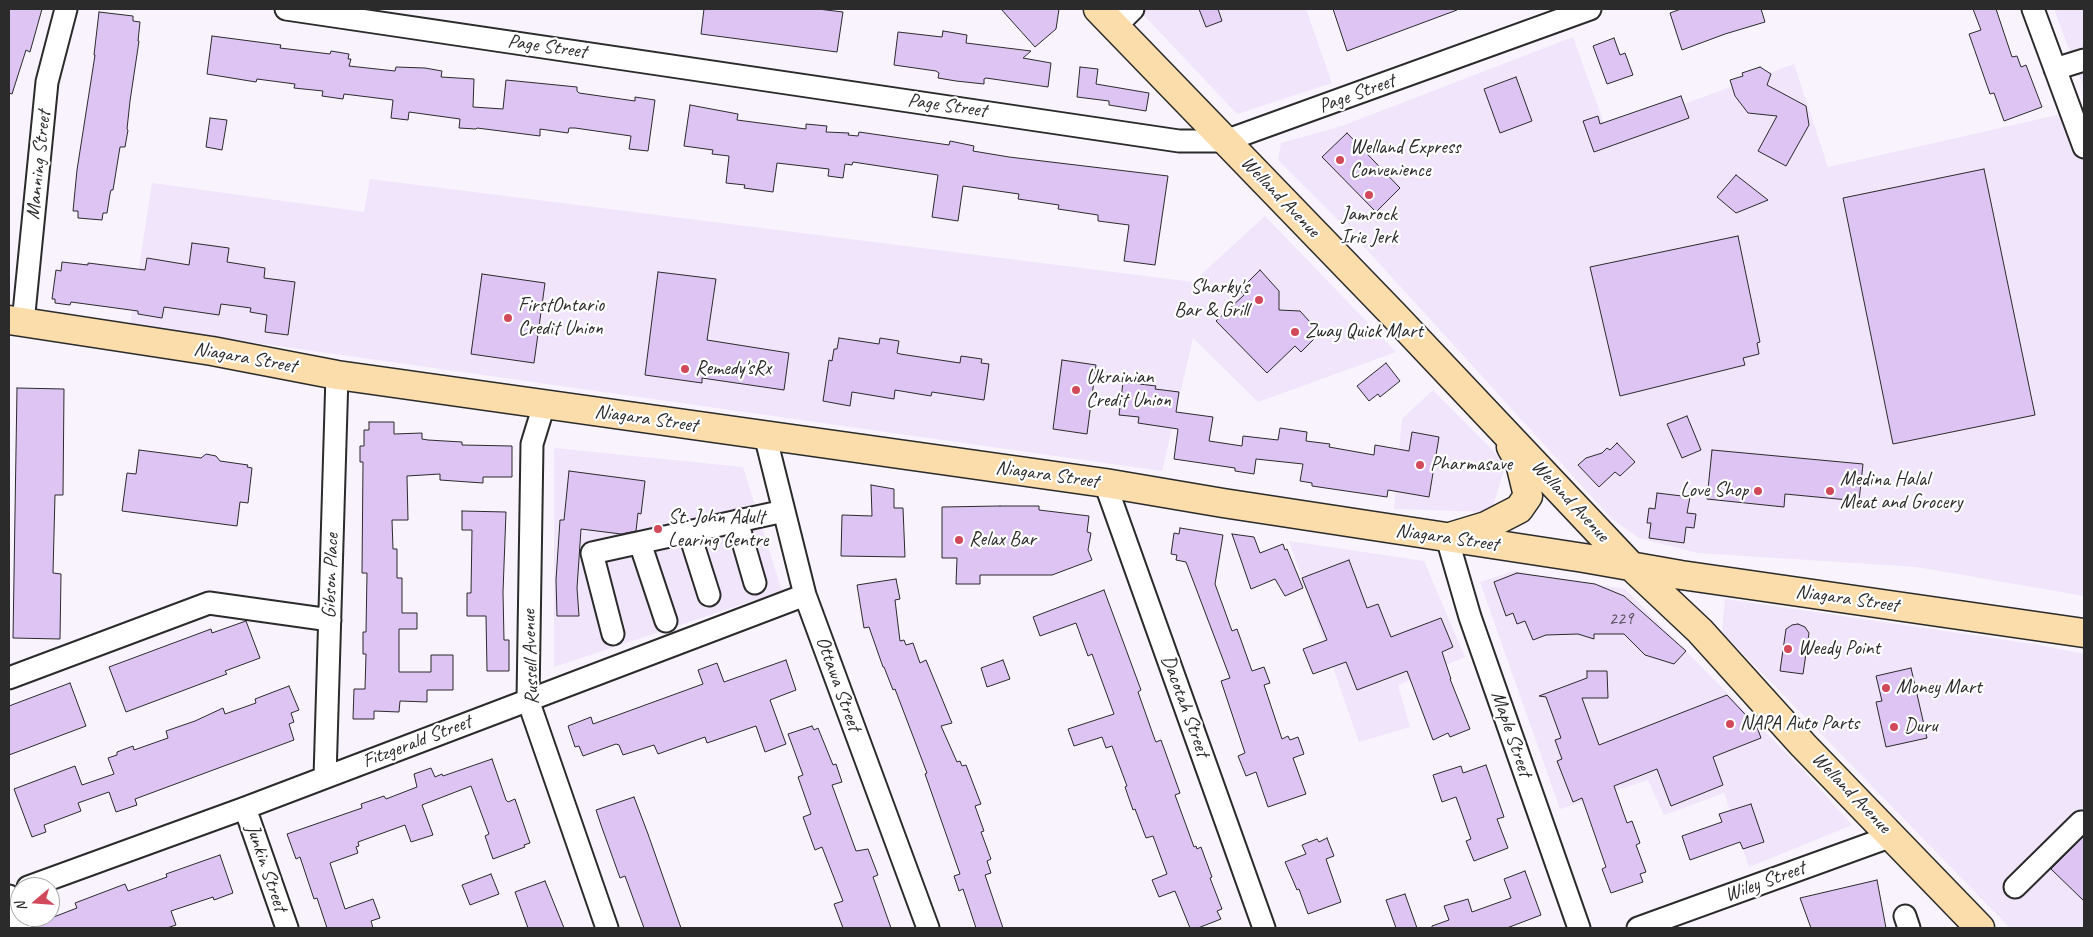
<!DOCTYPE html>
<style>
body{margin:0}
#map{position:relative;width:2093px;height:937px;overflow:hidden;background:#f8f3fd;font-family:Caveat,sans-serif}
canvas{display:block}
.frame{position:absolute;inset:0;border:10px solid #2b2b2b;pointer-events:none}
.north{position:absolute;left:10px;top:877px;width:50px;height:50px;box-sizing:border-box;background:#fff;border:1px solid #aaa;border-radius:50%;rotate:252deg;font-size:14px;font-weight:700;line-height:20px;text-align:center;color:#2b2b2b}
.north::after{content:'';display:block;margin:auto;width:18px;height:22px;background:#d1495b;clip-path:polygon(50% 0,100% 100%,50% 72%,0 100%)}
</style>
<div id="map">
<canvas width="2093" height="937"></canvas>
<div class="frame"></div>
<div class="north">N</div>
</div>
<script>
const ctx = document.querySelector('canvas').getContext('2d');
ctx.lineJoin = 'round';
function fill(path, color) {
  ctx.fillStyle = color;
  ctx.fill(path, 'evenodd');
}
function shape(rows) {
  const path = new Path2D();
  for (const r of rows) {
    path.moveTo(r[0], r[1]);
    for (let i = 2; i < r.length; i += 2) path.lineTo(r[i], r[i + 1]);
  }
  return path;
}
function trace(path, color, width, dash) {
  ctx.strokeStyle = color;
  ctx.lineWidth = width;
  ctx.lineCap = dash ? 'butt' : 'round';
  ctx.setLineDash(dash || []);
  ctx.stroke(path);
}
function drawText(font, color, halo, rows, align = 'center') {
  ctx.font = font + ' Caveat,sans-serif';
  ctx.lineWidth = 4.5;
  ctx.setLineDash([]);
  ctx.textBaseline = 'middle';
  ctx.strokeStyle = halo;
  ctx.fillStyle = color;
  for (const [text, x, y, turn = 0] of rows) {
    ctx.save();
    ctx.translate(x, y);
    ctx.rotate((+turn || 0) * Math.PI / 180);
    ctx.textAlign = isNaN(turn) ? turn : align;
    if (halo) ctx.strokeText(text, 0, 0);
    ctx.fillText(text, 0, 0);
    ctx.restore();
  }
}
fill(shape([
 [1138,9,1306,9,1332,83,1237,114],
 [2054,9,2084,9,2084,89],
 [1573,37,1607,132,1794,64,1828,167,2084,109,2084,596,1917,567,1698,553,1639,538,1611,518,1358,240,1278,160,1281,143,1342,126],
 [370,179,1193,282,1265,216,1396,352,1258,402,1193,338,1162,471,130,325,152,183,364,212],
 [1433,390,1506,464,1491,512,1394,509,1402,419],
 [554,448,743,467,782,591,554,667],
 [1289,541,1424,561,1465,657,1398,685,1410,727,1359,742],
 [1514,571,1625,589,1802,769,1852,825,1749,867,1724,793,1664,815,1648,780,1560,809,1480,582],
 [1725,599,2040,645,2084,654,2084,928,2010,928,1722,632]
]), '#f0e5fa');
const building = shape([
 [9,9,42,9,30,52,26,50,12,94,9,93,9,9],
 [704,9,818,9,843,12,837,52,701,34,704,9],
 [1001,9,1059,9,1056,29,1035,47,1001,9],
 [1199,9,1218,9,1222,21,1206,27,1199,9],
 [1333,9,1457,9,1457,10,1347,51,1333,9],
 [1681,9,1761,9,1765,22,1725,34,1682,50,1670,13,1681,9],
 [1973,9,1996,9,2012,57,2017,56,2021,67,2026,65,2042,107,2004,121,1994,93,1990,94,1969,34,1981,30,1973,9],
 [99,12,133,16,133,21,140,22,138,41,139,41,130,101,127,129,128,130,125,147,120,147,113,190,111,190,110,194,107,213,103,213,102,220,78,218,78,211,73,211,77,170,95,55,94,55,99,12],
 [943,31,967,35,966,43,1031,51,1023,58,1051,63,1048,87,986,78,984,79,984,84,956,81,938,78,939,73,936,71,894,65,898,32,942,37,943,31],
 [212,36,281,45,280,48,330,54,331,51,349,54,348,59,351,59,349,66,395,71,396,67,425,68,442,71,441,77,474,79,473,107,503,109,506,80,577,87,577,91,579,93,635,101,635,97,655,100,648,151,629,149,631,136,575,128,569,128,568,133,540,129,540,136,477,128,476,129,459,128,460,119,409,112,408,120,391,118,393,100,344,94,343,99,322,96,323,91,294,88,295,84,257,79,256,82,207,74,212,36],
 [1614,38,1620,55,1625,53,1633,75,1607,84,1593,46,1614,38],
 [1080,67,1098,69,1096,84,1149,93,1146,111,1109,105,1109,101,1077,97,1080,67],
 [1760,67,1771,74,1767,85,1806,106,1809,125,1786,166,1758,151,1777,116,1748,113,1735,96,1730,80,1743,76,1742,73,1760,67],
 [1516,77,1532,121,1500,133,1484,89,1516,77],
 [1681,96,1689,118,1594,152,1583,121,1598,116,1600,124,1681,96],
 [690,105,738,114,737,120,806,129,806,124,827,126,826,132,849,133,848,135,858,136,859,132,949,145,950,141,974,146,973,151,1009,157,1168,176,1155,265,1124,261,1129,225,1098,221,1098,215,1058,209,1059,205,1018,199,1019,194,963,186,958,221,932,217,938,175,853,162,852,165,845,164,843,178,828,176,829,169,777,163,773,192,744,188,745,185,726,183,729,156,712,154,713,150,684,146,690,105],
 [210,118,227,120,222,150,206,147,210,118],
 [1347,133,1400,188,1376,212,1322,157,1347,133],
 [1984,169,2035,415,1893,444,1843,198,1984,169],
 [1736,175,1768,200,1736,213,1717,197,1736,175],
 [1738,236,1760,342,1757,343,1759,354,1743,358,1745,365,1620,396,1590,267,1738,236],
 [192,243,229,248,227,262,265,268,264,278,295,282,288,335,265,332,267,315,250,312,251,308,221,304,219,315,164,307,162,318,138,314,138,311,71,302,70,305,55,303,55,299,52,299,56,270,61,271,62,262,88,265,88,263,145,270,147,258,189,265,192,243],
 [1260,270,1279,291,1279,310,1300,311,1320,333,1301,352,1295,346,1267,373,1216,321,1244,295,1240,290,1260,270],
 [658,272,716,279,707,340,789,353,784,390,702,378,702,383,645,375,658,272],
 [482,274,545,283,534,363,471,354,482,274],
 [839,338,879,344,880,338,899,341,897,353,900,354,960,363,961,356,982,359,981,363,989,364,984,400,932,392,931,396,895,390,894,399,852,392,850,406,823,401,829,360,832,361,834,349,837,349,839,338],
 [1062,360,1096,365,1087,434,1053,429,1062,360],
 [1386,363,1400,381,1380,397,1378,394,1369,401,1357,386,1386,363],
 [1123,382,1156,386,1155,389,1179,392,1176,412,1213,417,1209,441,1242,446,1243,436,1278,440,1280,428,1307,432,1306,441,1330,444,1329,447,1374,455,1375,445,1409,451,1412,432,1439,437,1429,497,1388,490,1387,497,1312,486,1312,483,1300,481,1303,464,1256,459,1254,474,1235,471,1235,468,1174,459,1178,429,1138,423,1139,417,1119,415,1123,382],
 [17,388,64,389,63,495,55,495,53,573,61,574,60,639,13,638,17,388],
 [1687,416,1701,450,1682,458,1667,424,1687,416],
 [369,422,394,422,394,434,422,433,422,439,428,440,462,442,462,445,512,446,512,477,483,477,483,483,440,480,440,474,407,476,408,520,392,520,393,549,397,549,397,578,402,578,402,613,417,613,417,629,399,629,399,672,431,672,431,655,453,655,453,690,427,690,427,702,400,701,399,712,374,711,374,719,353,719,354,689,365,689,366,654,363,654,363,632,366,632,367,573,362,573,363,462,360,462,360,446,364,446,364,430,369,430,369,422],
 [1617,443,1635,462,1620,476,1615,472,1599,487,1578,465,1586,458,1602,453,1607,448,1610,450,1617,443],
 [139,450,201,458,206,454,216,456,220,461,248,465,247,467,252,468,248,503,240,502,237,526,122,511,127,473,136,474,139,450],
 [1712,450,1863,464,1859,501,1785,494,1784,507,1707,499,1712,450],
 [569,471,645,481,641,514,638,513,636,531,621,534,581,529,577,588,579,616,557,616,556,580,560,520,564,520,569,471],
 [871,485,894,489,894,508,903,508,905,557,841,556,842,515,872,516,871,485],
 [1657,493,1690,497,1687,513,1696,514,1694,528,1686,527,1684,543,1649,538,1651,523,1647,523,1649,508,1655,509,1657,493],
 [1000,506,1039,506,1039,510,1089,516,1087,532,1091,533,1088,550,1092,560,1052,575,980,575,980,584,956,584,957,558,942,558,942,507,1000,506],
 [462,511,506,512,503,592,504,640,509,640,509,671,487,671,486,616,467,616,467,593,471,593,472,530,462,530,462,511],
 [1180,528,1223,535,1215,584,1232,631,1237,629,1252,671,1264,667,1270,683,1264,685,1282,739,1288,736,1290,740,1298,737,1304,754,1293,758,1306,794,1268,807,1256,772,1246,776,1238,756,1245,753,1221,681,1230,678,1186,562,1176,560,1177,555,1171,554,1174,533,1179,534,1180,528],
 [1232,534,1254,537,1260,553,1283,544,1285,550,1287,549,1303,588,1285,596,1275,579,1251,589,1232,534],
 [1349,560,1367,608,1378,604,1391,637,1441,618,1453,647,1442,652,1451,679,1450,679,1470,729,1450,737,1448,733,1433,740,1407,671,1357,690,1346,662,1313,674,1303,649,1327,640,1302,578,1349,560],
 [1517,573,1595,584,1624,596,1686,651,1674,664,1645,655,1624,634,1594,634,1594,639,1578,634,1546,635,1533,640,1525,621,1517,624,1513,613,1506,616,1494,582,1517,573],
 [896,579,900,599,895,600,900,641,904,640,906,645,913,643,920,663,926,660,952,723,941,726,957,762,960,761,962,766,966,765,981,804,975,806,984,831,981,832,991,859,987,861,991,873,985,875,1003,928,976,928,963,889,959,891,954,876,960,874,925,774,927,773,895,689,893,690,884,667,883,667,869,627,864,628,857,585,896,579],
 [1104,590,1141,690,1138,692,1155,740,1156,742,1161,740,1180,793,1175,795,1194,847,1196,846,1197,849,1201,847,1212,877,1210,878,1222,909,1217,911,1221,919,1198,928,1190,928,1175,891,1159,897,1152,880,1167,874,1153,836,1146,838,1135,809,1133,810,1125,787,1127,786,1112,746,1106,748,1102,737,1074,746,1068,729,1114,714,1092,654,1088,656,1076,623,1040,636,1033,617,1104,590],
 [246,621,260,658,225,671,227,674,126,712,109,667,211,629,212,633,246,621],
 [1798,624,1805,627,1809,633,1803,674,1780,671,1786,629,1792,625,1798,624],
 [786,660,796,690,770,700,786,744,765,752,756,726,707,743,705,737,658,754,654,745,623,755,619,745,616,744,583,756,579,746,575,747,568,726,591,717,593,724,703,684,698,670,717,663,724,682,786,660],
 [1003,660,1010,679,987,687,981,668,1003,660],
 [1911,668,1927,738,1886,747,1876,702,1882,701,1876,676,1911,668],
 [1587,671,1607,671,1608,698,1582,698,1599,745,1727,695,1757,727,1761,738,1713,757,1723,785,1671,806,1657,769,1614,786,1627,823,1632,821,1640,843,1636,845,1646,872,1640,874,1643,882,1611,893,1602,869,1606,867,1582,798,1573,802,1557,761,1562,759,1555,740,1561,738,1546,697,1539,696,1587,678,1587,671],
 [70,683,86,726,9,755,9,706,70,683],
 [289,686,299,710,291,713,294,722,289,724,294,740,135,799,137,805,116,812,109,792,78,803,81,811,44,825,46,832,32,837,14,789,75,766,82,785,114,774,108,758,117,755,117,752,133,746,134,750,168,738,166,731,195,721,223,708,225,714,256,703,255,699,289,686],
 [812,726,814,730,818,728,833,765,836,764,842,782,832,785,856,851,868,849,878,875,873,877,891,928,843,928,834,904,843,901,822,847,815,850,803,817,811,814,798,777,803,775,788,734,812,726],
 [492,759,506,800,508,802,515,799,530,843,524,845,525,847,493,859,485,836,489,834,471,786,422,805,433,835,411,842,405,825,358,842,359,846,356,847,358,853,330,863,345,909,373,899,380,918,371,921,373,928,327,928,317,898,314,899,300,857,296,859,287,834,362,808,361,804,384,796,386,799,417,787,414,774,431,768,435,777,442,774,443,776,492,759],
 [1486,765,1504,817,1497,819,1508,848,1474,861,1466,841,1471,839,1456,797,1442,802,1433,775,1461,766,1463,773,1486,765],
 [634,797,648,834,681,928,644,928,625,876,620,878,601,825,596,810,634,797],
 [1751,804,1764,842,1743,849,1740,842,1690,860,1682,836,1722,822,1719,814,1751,804],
 [2084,836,2084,901,2051,869,2084,836],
 [1327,838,1334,856,1326,859,1341,902,1308,914,1299,889,1297,890,1285,862,1306,854,1302,845,1317,839,1319,842,1327,838],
 [220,855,233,893,214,900,213,897,171,911,176,925,167,928,33,928,33,925,77,908,75,903,125,884,128,891,167,877,166,874,220,855],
 [1525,871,1541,915,1507,928,1432,928,1432,926,1449,920,1444,906,1468,899,1472,912,1511,898,1504,879,1525,871],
 [491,874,499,894,470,905,462,885,491,874],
 [1877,880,1886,928,1811,928,1800,898,1877,880],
 [545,881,564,928,528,928,515,892,545,881],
 [1405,894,1417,928,1396,928,1386,900,1405,894]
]);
fill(building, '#ddc4f3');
trace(building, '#2b2b2b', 1);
const minor = shape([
 [286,9,1179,141,1225,141,1590,9],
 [2033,9,2084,147],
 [1115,27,1133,9],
 [2055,69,2084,60],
 [23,323,47,82,66,9],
 [544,405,532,444,528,700,607,928],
 [765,435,805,595,928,928],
 [1105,483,1264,928],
 [737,521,755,583],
 [689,532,709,595],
 [1447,538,1470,617,1579,928],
 [640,543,666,621],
 [613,634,592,553,784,511],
 [9,678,209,603,330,620],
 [325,777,337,375],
 [245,808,287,928],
 [28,887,245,808,805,595],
 [2015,887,2081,822,2084,822],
 [9,896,21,928],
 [1905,916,1909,928],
 [1638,928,1892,836]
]);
const major = shape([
 [1098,9,1393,314,1632,567,1700,631,1803,745,1980,928],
 [9,320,212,351,337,375,1105,483,1223,503,1584,558,1681,575,2084,633],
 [1453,536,1486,526,1519,509,1528,496,1520,463,1511,447]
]);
trace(minor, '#2b2b2b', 25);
trace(major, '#2b2b2b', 31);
trace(minor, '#fff', 21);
trace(major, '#faddab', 28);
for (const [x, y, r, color] of [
 [1340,160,5,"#d1495b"],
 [1369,195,5,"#d1495b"],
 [1259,300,5,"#d1495b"],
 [508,318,5,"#d1495b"],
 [1295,332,5,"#d1495b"],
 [685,369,5,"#d1495b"],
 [1076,390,5,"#d1495b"],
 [1420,465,5,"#d1495b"],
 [1758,491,5,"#d1495b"],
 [1830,491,5,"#d1495b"],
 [658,529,5,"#d1495b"],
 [959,540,5,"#d1495b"],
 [1788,649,5,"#d1495b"],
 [1886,688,5,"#d1495b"],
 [1730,724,5,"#d1495b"],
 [1894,727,5,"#d1495b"]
]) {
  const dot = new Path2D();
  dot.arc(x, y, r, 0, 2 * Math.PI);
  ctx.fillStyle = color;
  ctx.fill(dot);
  trace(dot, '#fff', 2);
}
drawText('18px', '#58515d', null, [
 ["229",1621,619]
]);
drawText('20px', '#2b2b2b', '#fff', [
 ["Page Street",547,47,8],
 ["Page Street",1357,94,-20],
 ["Page Street",947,106,8],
 ["Manning Street",39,165,-84],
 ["Welland Avenue",1280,197,46],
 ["Niagara Street",245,358,10],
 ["Niagara Street",646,419,8],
 ["Niagara Street",1047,475,8],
 ["Welland Avenue",1570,501,47],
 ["Niagara Street",1447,538,8],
 ["Gibson Place",331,576,-88],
 ["Niagara Street",1847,599,8],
 ["Russell Avenue",531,657,-92],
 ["Ottawa Street",838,684,70],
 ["Dacotah Street",1185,706,70],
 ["Maple Street",1511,734,71],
 ["Fitzgerald Street",417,742,-21],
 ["Welland Avenue",1851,793,46],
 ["Junkin Street",266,868,71],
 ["Wiley Street",1765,882,-20]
]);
drawText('20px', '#2b2b2b', '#fff', [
 ["Welland Express",1350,148],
 ["Convenience",1350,171],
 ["Jamrock",1369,215,"center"],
 ["Irie Jerk",1369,238,"center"],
 ["Sharky's",1249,288,"right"],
 ["Bar & Grill",1249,311,"right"],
 ["FirstOntario",518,306],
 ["Credit Union",518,329],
 ["Zway Quick Mart",1305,332],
 ["Remedy'sRx",695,369],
 ["Ukrainian",1086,378],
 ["Credit Union",1086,401],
 ["Pharmasave",1430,465],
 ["Medina Halal",1840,480],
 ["Meat and Grocery",1840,503],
 ["Love Shop",1748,491,"right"],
 ["St. John Adult",668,518],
 ["Learing Centre",668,541],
 ["Relax Bar",969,540],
 ["Weedy Point",1798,649],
 ["Money Mart",1896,688],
 ["NAPA Auto Parts",1740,724],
 ["Duru",1904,727]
], 'left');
</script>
